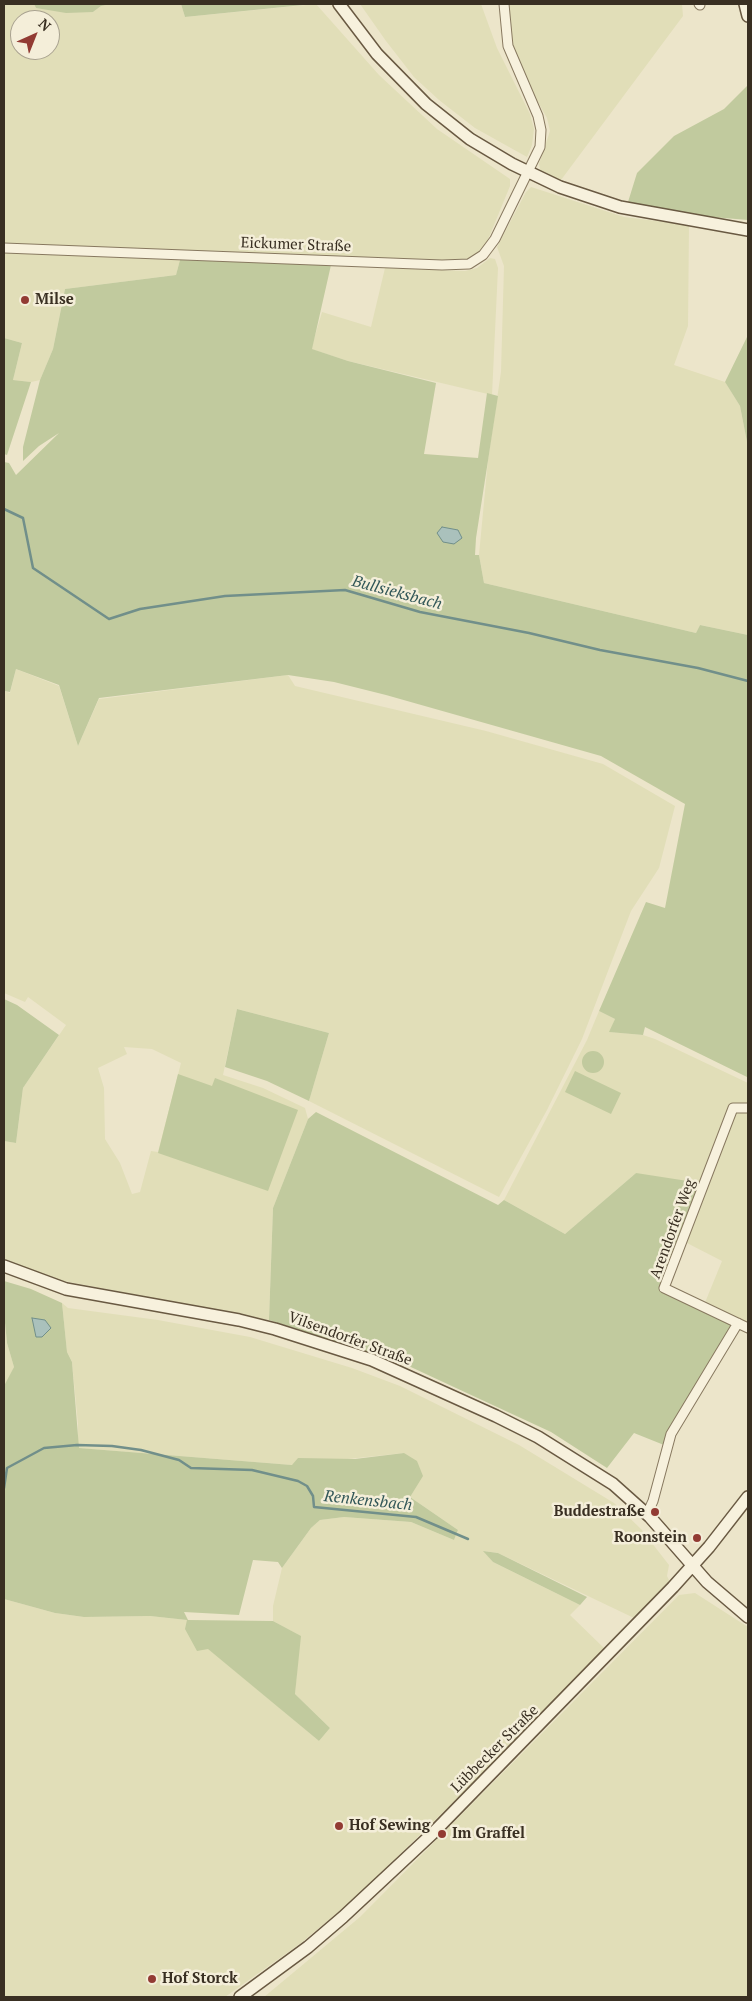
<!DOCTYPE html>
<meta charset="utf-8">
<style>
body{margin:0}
#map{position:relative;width:752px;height:2001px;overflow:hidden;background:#ece5ca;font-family:"PT Serif",serif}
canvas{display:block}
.frame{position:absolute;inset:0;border:5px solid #392f22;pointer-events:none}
.north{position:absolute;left:10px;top:10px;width:50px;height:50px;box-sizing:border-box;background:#f4eed9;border:1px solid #a9a290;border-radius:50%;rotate:44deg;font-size:14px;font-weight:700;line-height:20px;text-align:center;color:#392f22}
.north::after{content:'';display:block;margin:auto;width:18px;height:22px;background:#923b33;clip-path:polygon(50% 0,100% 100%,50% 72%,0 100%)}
</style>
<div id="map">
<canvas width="752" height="2001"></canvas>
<div class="frame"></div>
<div class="north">N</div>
</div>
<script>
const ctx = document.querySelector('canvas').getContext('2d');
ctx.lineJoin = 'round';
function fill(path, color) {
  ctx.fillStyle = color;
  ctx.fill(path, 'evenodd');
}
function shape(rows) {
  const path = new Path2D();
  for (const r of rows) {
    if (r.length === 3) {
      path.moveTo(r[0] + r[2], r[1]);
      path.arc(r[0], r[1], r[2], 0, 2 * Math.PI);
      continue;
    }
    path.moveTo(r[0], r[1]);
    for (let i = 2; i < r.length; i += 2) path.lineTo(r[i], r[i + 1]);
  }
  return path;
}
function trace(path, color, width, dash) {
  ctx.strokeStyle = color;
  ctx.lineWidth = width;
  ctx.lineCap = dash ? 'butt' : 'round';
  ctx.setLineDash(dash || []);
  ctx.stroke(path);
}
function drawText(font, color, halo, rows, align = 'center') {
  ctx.font = font + ' "PT Serif",serif';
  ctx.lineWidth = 5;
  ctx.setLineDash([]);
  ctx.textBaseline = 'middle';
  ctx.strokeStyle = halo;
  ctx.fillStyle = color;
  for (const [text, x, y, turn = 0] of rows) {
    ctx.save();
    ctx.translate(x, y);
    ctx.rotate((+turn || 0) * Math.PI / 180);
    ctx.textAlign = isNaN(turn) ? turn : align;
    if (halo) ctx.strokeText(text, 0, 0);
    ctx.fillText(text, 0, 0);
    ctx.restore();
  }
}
fill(shape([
 [4,4,34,4,36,8,93,12,101,6,111,4,181,4,185,17,316,4,379,75,437,129,510,179,510,186,487,242,477,254,469,259,440,261,4,244],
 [20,20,50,20,50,50,20,50],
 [360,4,481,4,497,48,530,114,534,129,532,145,527,157,475,128,439,100,414,77,386,41],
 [507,4,682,4,683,16,561,180,541,173,539,164,550,131,547,118,516,63,512,49],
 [531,187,624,217,689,225,688,326,674,365,725,382,740,406,748,447,748,635,700,625,696,633,484,583,479,555,488,460,501,372,504,266,497,247,526,192],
 [4,253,180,260,176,275,65,289,53,349,40,380,31,382,13,380,22,343,4,338],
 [490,258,495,259,498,268,492,395,348,361,311,349,322,312,371,327,385,268,465,271,477,268],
 [16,669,59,686,78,746,99,699,288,675,295,686,486,731,603,764,675,806,659,868,631,911,582,1039,547,1110,499,1197,309,1101,329,1033,237,1009,223,1075,263,1088,305,1108,308,1119,273,1208,269,1320,48,1278,4,1260,4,1141,16,1143,23,1088,66,1025,28,997,25,1002,4,993,4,691,10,693],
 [124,1047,152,1049,181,1063,158,1152,151,1151,140,1192,132,1194,120,1163,105,1139,104,1088,98,1068,127,1054],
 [599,1011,615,1019,610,1032,643,1035,655,1039,748,1083,748,1325,704,1305,722,1261,685,1242,636,1173,565,1234,504,1200,587,1040],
 [62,1303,68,1308,158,1320,250,1337,352,1368,400,1386,519,1445,614,1503,641,1529,669,1565,667,1576,670,1582,634,1618,498,1553,484,1551,493,1562,580,1605,570,1615,605,1649,511,1746,355,1898,301,1943,225,1997,4,1997,4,1599,55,1613,84,1617,150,1616,187,1620,208,1648,319,1741,330,1728,295,1694,300,1636,273,1621,273,1606,282,1568,311,1528,320,1520,344,1517,411,1522,454,1540,458,1530,410,1497,404,1453,292,1465,78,1448,78,1424,72,1362,67,1352],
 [4,1313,7,1343,14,1367,5,1386],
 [695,1593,748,1627,748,1997,264,1997,360,1917,679,1595]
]), '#e1deb8');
fill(shape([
 [34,4,111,4,101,6,93,12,66,13,36,8],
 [181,4,313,4,185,17],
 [748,85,748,220,688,215,628,202,637,173,674,136,724,109],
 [180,260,331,265,312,349,348,361,436,383,424,454,478,458,487,393,498,396,476,538,475,555,479,555,484,583,696,633,700,625,748,635,747,1077,645,1027,643,1035,609,1032,615,1019,599,1011,646,902,665,908,685,804,601,756,386,695,334,682,288,675,99,698,78,746,59,685,16,669,10,692,4,691,4,462,9,463,16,475,59,433,39,446,23,461,23,447,40,380,53,349,65,289,176,275],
 [747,337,748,338,748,447,740,406,725,382],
 [4,338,22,343,13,380,31,382,7,455,4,454],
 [4,999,17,1005,59,1035,23,1088,16,1143,4,1141],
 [237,1009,329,1033,309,1101,267,1081,225,1067],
 [593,1062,11],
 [575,1071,621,1093,611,1114,565,1092],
 [178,1074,212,1086,215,1078,298,1110,268,1191,158,1153],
 [316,1112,498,1205,504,1200,565,1234,636,1173,707,1184,668,1287,736,1319,664,1445,634,1433,607,1468,551,1432,400,1362,269,1320,273,1208,308,1119],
 [4,1281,31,1289,62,1303,67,1352,72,1362,79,1448,292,1465,298,1458,355,1459,404,1453,417,1461,423,1476,410,1497,458,1530,454,1540,411,1522,344,1517,320,1520,311,1528,282,1568,278,1562,253,1560,239,1615,184,1612,188,1620,273,1621,301,1636,295,1694,330,1728,319,1741,208,1649,197,1651,185,1629,187,1620,150,1616,84,1617,55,1613,4,1599,4,1386,14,1367,7,1343,4,1313],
 [483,1551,498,1553,587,1597,580,1605,493,1562]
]), '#c1ca9e');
const water = shape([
 [442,527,458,530,462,538,454,544,443,542,437,533,442,527],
 [32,1318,45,1320,51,1328,42,1337,36,1337,32,1318]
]);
fill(water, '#aac1bc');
trace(water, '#718f8a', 1);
trace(shape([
 [4,509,23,518,33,568,109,619,140,609,225,596,345,590,420,612,529,633,600,650,698,668,748,681],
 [4,1488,7,1468,44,1448,77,1445,112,1446,141,1450,179,1460,191,1468,252,1470,298,1481,307,1486,313,1496,314,1507,416,1517,468,1539]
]), '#718f8a', 2.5);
const street = shape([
 [699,4,700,5],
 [4,248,442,265,469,264,483,255,495,239,540,147,541,130,538,116,508,46,504,4],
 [748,1108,733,1108,664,1288,748,1328],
 [647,1514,653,1501,671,1434,738,1323]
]);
const secondary = shape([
 [339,4,377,54,426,104,470,139,512,164,560,187,620,207,748,230],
 [745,4,748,16],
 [4,1266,66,1289,239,1320,275,1329,372,1360,496,1416,538,1437,613,1484,650,1517,707,1582,748,1617],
 [240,1997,308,1947,343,1917,432,1834,673,1587,709,1547,748,1497]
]);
trace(street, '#87785f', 11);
trace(secondary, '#695942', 14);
trace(street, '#f7f1dd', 9);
trace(secondary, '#f7f1dd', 11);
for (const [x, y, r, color] of [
 [25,300,5,"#923b33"],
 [655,1512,5,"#923b33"],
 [697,1538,5,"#923b33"],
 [339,1826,5,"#923b33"],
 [442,1834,5,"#923b33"],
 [152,1979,5,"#923b33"]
]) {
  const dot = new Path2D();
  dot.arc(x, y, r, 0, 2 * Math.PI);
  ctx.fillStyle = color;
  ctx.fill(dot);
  trace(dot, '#f4eed9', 2);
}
drawText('15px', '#392f22', '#f4eed9', [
 ["Eickumer Straße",296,245,2],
 ["Arendorfer Weg",673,1229,-70],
 ["Vilsendorfer Straße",350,1339,20],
 ["Lübbecker Straße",495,1749,-45]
]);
drawText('bold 15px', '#392f22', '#f4eed9', [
 ["Milse",35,300],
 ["Buddestraße",645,1512,"right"],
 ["Roonstein",687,1538,"right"],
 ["Hof Sewing",349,1826],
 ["Im Graffel",452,1834],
 ["Hof Storck",162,1979]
], 'left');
drawText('italic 16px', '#325758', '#f4eed9', [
 ["Bullsieksbach",397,593,15],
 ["Renkensbach",368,1501,6]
]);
</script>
